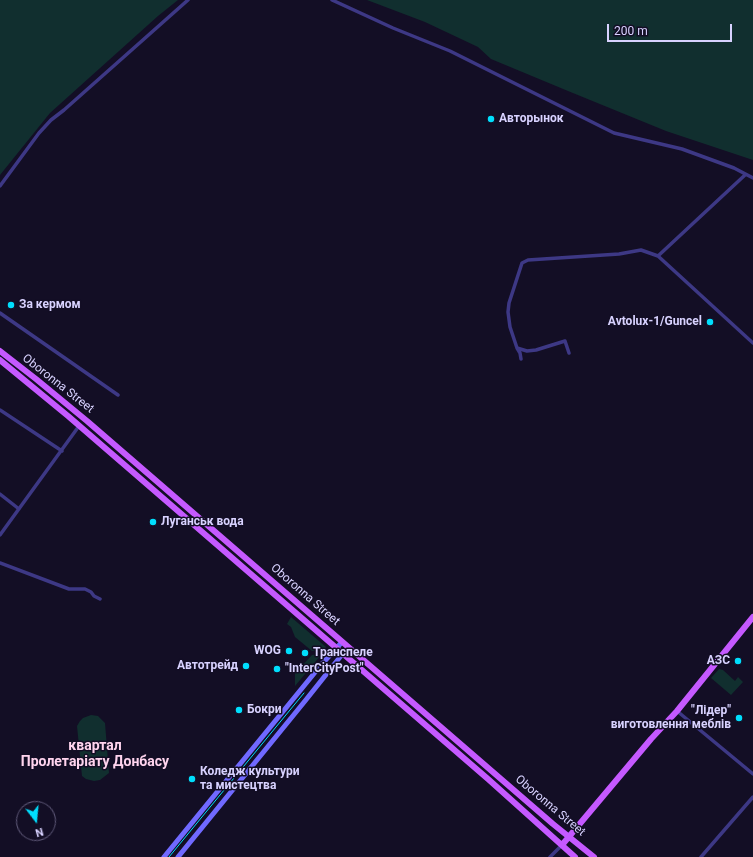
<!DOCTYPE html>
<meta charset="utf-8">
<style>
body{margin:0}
#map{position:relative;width:753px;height:857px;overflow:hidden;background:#130e25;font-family:Roboto,sans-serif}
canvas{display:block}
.north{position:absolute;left:16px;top:801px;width:40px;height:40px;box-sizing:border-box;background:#130e25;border:1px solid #625c7c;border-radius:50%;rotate:164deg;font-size:11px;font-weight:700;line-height:16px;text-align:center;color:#d8d2ff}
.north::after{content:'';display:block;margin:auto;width:14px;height:18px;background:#00defd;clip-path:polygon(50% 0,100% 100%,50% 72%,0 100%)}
.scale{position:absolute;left:607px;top:24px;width:125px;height:18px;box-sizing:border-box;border:2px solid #d8d2ff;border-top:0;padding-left:5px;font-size:12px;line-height:14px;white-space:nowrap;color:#d8d2ff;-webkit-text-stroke:3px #130e25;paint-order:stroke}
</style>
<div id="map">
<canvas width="753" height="857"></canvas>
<div class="north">N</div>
<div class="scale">200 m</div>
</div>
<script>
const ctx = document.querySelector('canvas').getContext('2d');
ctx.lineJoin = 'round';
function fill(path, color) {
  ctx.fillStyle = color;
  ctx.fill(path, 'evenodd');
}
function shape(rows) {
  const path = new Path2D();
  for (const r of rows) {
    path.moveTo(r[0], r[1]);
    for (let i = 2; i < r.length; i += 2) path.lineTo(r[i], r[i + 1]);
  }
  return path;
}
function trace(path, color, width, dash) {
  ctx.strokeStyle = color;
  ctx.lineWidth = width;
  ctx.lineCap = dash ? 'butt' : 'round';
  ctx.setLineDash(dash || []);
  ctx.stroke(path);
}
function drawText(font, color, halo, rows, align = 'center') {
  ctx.font = font + ' Roboto,sans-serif';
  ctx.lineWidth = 3;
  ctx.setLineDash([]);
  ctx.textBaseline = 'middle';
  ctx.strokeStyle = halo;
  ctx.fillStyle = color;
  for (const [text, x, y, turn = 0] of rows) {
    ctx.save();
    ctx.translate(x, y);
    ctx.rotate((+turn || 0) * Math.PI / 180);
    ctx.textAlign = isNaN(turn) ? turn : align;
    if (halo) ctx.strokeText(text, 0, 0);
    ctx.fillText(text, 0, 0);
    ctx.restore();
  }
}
fill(shape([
 [0,0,178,0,158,16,50,113,0,175],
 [367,0,753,0,753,160,666,131,568,91,491,59,478,47,425,22],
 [291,617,326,647,323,653,320,650,312,651,295,637,291,627,287,624],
 [319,654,321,655,295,686,295,673,312,655],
 [719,669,723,670,735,681,738,677,743,682,731,695,711,678],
 [91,715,98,716,105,723,109,773,100,780,94,781,86,779,82,776,77,726,80,721,83,718]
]), '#112f2f');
trace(shape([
 [332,0,393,28,450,51,614,133,682,149,734,168,753,178],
 [0,186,39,133,51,120,64,110,188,0],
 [658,256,745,175],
 [0,313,118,395],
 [517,348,520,353,521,359],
 [569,353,565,341,536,350,527,351,517,348,510,327,508,312,509,303,522,263,528,260,619,254,641,250,658,256,753,343],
 [0,410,62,451],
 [0,494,19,509],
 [0,535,79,426],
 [0,563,69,589,85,589,91,592,94,596,100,599],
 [677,711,753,774],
 [550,857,562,845],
 [701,857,753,797]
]), '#3d3885', 3.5);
trace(shape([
 [164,857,321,665,342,642],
 [178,857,305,701,348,647]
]), '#7069ff', 5);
trace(shape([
 [0,351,36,379,87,421,553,824,594,857],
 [0,360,68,416,488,779,575,857],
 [562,845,651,739,677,711,753,617]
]), '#c559ff', 6);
trace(shape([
 [169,857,304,693]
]), '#00defd', 1);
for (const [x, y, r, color] of [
 [491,119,4,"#00defd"],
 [11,305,4,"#00defd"],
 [710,322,4,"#00defd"],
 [153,522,4,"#00defd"],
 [289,651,4,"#00defd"],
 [305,653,4,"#00defd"],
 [738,661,4,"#00defd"],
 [246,666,4,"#00defd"],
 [277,669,4,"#00defd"],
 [239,710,4,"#00defd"],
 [739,718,4,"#00defd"],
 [192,779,4,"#00defd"]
]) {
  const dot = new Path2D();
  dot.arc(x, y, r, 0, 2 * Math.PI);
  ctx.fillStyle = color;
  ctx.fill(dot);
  trace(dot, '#130e25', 1.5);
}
drawText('bold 12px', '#d8d2ff', '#130e25', [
 ["Авторынок",499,119],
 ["За кермом",19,305],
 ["Avtolux-1/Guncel",702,322,"right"],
 ["Луганськ вода",161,522],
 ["WOG",281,651,"right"],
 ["Транспеле",313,653],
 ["АЗС",730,661,"right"],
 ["Автотрейд",238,666,"right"],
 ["\"InterCityPost\"",285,669],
 ["Бокри",247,710],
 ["\"Лідер\"",731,711,"right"],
 ["виготовлення меблів",731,725,"right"],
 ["Коледж культури",200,772],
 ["та мистецтва",200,786]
], 'left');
drawText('12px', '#d8d2ff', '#130e25', [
 ["Oboronna Street",58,384,38],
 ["Oboronna Street",305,595,41],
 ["Oboronna Street",550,806,40]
]);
drawText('bold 14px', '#ffd4ee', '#130e25', [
 ["квартал",95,746],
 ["Пролетаріату Донбасу",95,762]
]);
</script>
